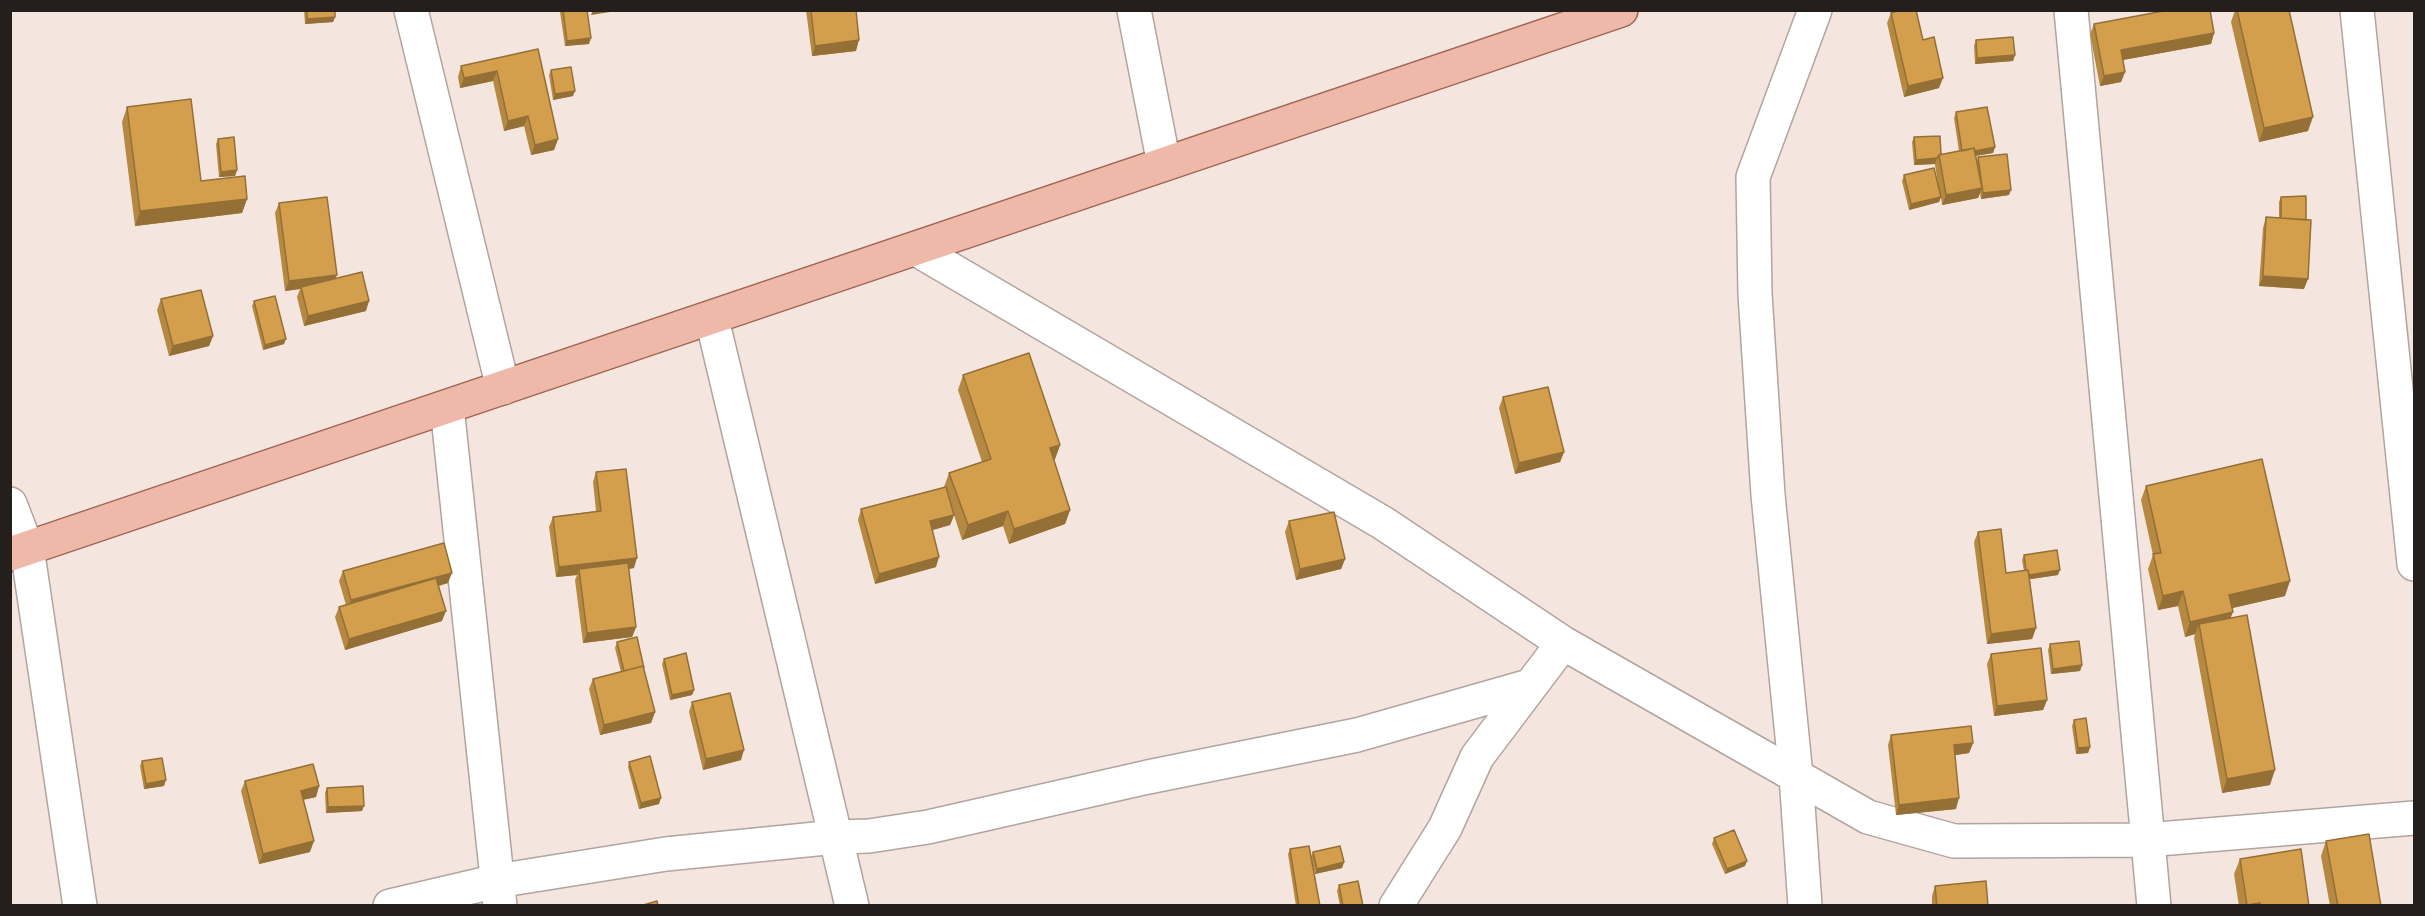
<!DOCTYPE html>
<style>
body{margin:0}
#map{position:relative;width:2425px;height:916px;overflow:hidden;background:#f4e6df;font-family:"Archivo Narrow",sans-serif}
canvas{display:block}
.frame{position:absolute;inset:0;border:12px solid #241f1c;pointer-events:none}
</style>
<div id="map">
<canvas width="2425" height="916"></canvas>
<div class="frame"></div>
</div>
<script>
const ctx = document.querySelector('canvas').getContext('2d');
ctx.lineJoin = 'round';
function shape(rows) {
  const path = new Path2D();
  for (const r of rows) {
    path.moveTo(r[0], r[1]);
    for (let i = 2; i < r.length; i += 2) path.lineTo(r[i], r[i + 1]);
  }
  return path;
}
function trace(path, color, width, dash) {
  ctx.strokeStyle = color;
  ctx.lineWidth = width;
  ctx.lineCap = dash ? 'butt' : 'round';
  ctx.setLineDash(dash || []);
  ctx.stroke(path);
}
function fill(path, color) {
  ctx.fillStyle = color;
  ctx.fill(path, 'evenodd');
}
const minor = shape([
 [411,10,503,388],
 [1134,10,1164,164],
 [2071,10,2154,906],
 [2357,10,2414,564],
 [916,249,1383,523,1563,643,1868,817,1954,841,2146,840,2414,818],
 [712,319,852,906],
 [447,407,500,906],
 [10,504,27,548,80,906],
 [390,906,497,881,666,854,836,837,869,836,928,827,1148,777,1357,735,1529,686],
 [1396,906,1445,828,1477,757,1563,643],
 [1805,906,1796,776,1768,495,1755,294,1753,177,1815,10]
]);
const primary = shape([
 [10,554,1621,10]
]);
trace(minor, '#b2a49e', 36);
trace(primary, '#a06552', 36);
trace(minor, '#fff', 33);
trace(primary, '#eeb9a9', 33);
fill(shape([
 [304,10,335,10,335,17,333,22,305,24],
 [561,10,587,10,589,44,565,46,560,12],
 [806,10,856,10,856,51,812,56],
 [2235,10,2289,10,2308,131,2259,142,2231,22],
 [1891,13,1923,40,1939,88,1904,97,1887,23],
 [2094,24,2214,33,2211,44,2123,60,2125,72,2121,82,2100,86,2090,34],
 [1976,40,2015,55,2013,61,1975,64,1974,46],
 [538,49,558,139,554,150,531,155,524,126,504,131,493,81,460,88,458,77,461,66],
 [551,70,573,96,553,100,549,75],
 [127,107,201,181,247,199,242,213,135,226,122,122],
 [1956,112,1995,147,1993,153,1976,156,1977,162,1978,157,2009,195,1981,199,1980,193,1978,198,1942,205,1941,197,1939,202,1909,210,1902,181,1904,175,1940,196,1935,165,1935,164,1914,165,1912,142,1914,137,1941,154,1959,151,1954,118],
 [218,139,237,170,235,176,219,177,216,144],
 [2281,197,2304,289,2259,286,2263,228,2266,217,2279,218,2279,202],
 [279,203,335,279,366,311,304,326,297,297,300,289,285,291,275,213],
 [161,299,213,336,209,346,169,356,157,310],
 [254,301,284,344,263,350,252,306],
 [963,375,1060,445,1055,459,1054,460,1070,510,1065,524,1009,544,1003,526,962,540,954,515,950,525,932,530,936,567,875,584,858,520,861,509,944,487,949,473,982,462,958,390],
 [1503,397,1564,452,1560,462,1515,474,1499,408],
 [596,472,634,568,629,569,636,627,632,637,583,643,575,580,577,575,556,577,549,527,553,517,596,511,593,482],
 [2146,486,2285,596,2232,608,2230,618,2270,785,2222,793,2194,638,2195,634,2185,637,2178,606,2158,610,2148,569,2153,555,2141,500],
 [1289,521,1345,559,1341,569,1296,580,1285,532],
 [1978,532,2006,573,2024,571,2022,560,2024,555,2058,575,2030,579,2036,628,2032,639,1987,644,1974,542],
 [343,571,448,583,439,586,442,621,345,650,335,617,339,607,346,605,339,581],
 [617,642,644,669,655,712,651,723,600,735,589,689,593,679,621,672,615,648],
 [2050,644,2082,665,2080,671,2051,674,2048,650],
 [1991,654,2047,700,2043,710,1994,716,1987,664],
 [664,659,694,690,692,695,670,700,662,664],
 [692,702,741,760,703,770,689,712],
 [2074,720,2090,747,2088,753,2076,754,2072,726],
 [1891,735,1973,743,1969,753,1955,755,1956,809,1896,815,1888,745],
 [142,761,164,786,144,789,140,766],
 [629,762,659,804,639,809,628,767],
 [245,781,319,786,316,797,303,800,310,852,259,864,241,791],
 [327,788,362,811,326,813,325,793],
 [1714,838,1745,866,1725,874,1712,844],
 [2326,841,2381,906,2330,906,2321,856],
 [1290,849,1320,906,1296,906,1288,854],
 [1313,852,1344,862,1342,868,1315,874,1311,857],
 [2240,859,2309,906,2239,906,2234,874],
 [1339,885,1363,906,1340,906,1337,891],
 [1935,886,1988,906,1932,906,1932,896]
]), '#b68942');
fill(shape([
 [593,10,623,10,591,15],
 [335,17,333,22,305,24,307,19],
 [2214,33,2211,44,2117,61,2121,50],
 [591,38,589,44,565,46,567,41],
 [859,40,856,51,812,56,815,46],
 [2015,55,2013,61,1975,64,1977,58],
 [497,71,493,81,460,88,464,78],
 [2125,72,2121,82,2100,86,2104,76],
 [1943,78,1939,88,1904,97,1908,86],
 [575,91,573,96,553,100,555,94],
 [528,116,524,126,504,131,508,121],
 [2313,117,2308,131,2259,142,2264,128],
 [558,139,554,150,531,155,535,145],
 [1995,147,1993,153,1960,158,1962,153],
 [1937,158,1935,164,1914,165,1916,160],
 [237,170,235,176,219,177,221,172],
 [1982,188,1978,198,1942,205,1946,195],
 [2011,190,2009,195,1981,199,1983,193],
 [1941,197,1939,202,1909,210,1911,204],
 [247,199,242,213,135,226,140,211],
 [337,275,333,285,301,287,300,289,285,291,289,281],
 [2263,276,2308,279,2304,289,2259,286],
 [369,301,366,311,304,326,308,316],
 [213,336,209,346,169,356,173,346],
 [286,339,284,344,263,350,265,345],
 [1060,445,1055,459,1044,463,1050,448],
 [1564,452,1560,462,1515,474,1519,463],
 [1070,510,1065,524,1009,544,1014,529],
 [1008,511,1003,526,962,540,968,525],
 [954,515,950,525,926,532,930,521],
 [939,557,936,567,875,584,879,574],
 [637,558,634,568,579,575,579,569,577,575,556,577,559,567],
 [1345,559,1341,569,1296,580,1300,569],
 [2060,570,2058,575,2025,580,2027,575],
 [452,573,448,583,348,610,351,600],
 [2290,581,2285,596,2224,610,2229,595],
 [2183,591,2178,606,2158,610,2163,596],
 [446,611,442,621,345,650,349,639],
 [2233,612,2227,627,2199,624,2195,634,2185,637,2190,622],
 [636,627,632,637,583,643,587,633],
 [2036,628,2032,639,1987,644,1991,634],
 [2082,665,2080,671,2051,674,2053,669],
 [694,690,692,695,670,700,672,695],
 [2047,700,2043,710,1994,716,1997,706],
 [655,712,651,723,600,735,604,725],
 [1973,743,1969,753,1950,756,1954,745],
 [2090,747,2088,753,2076,754,2078,748],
 [744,750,741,760,703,770,706,759],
 [2275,770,2270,785,2222,793,2227,779],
 [166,780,164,786,144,789,146,784],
 [319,786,316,797,297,801,301,791],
 [661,798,659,804,639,809,641,803],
 [1959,798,1956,809,1896,815,1899,805],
 [364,806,362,811,326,813,328,807],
 [314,841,310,852,259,864,263,854],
 [1747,861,1745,866,1725,874,1727,869],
 [1344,862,1342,868,1315,874,1317,869],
 [2260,903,2259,906,2246,906,2247,905]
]), '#946f36');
const building = shape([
 [307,10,335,10,335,17,307,19,307,10],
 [563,10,587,10,591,38,567,41,563,10],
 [811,10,856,10,859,40,815,46,811,10],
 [1901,10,1916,10,1923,40,1934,37,1943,78,1908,86,1891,13,1901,10],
 [2169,10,2210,10,2214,33,2121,50,2125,72,2104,76,2094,24,2169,10],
 [2237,10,2289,10,2313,117,2264,128,2237,10],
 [2013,37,2015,55,1977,58,1976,40,2013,37],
 [538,49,558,139,535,145,528,116,508,121,497,71,464,78,461,66,538,49],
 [571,67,575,91,555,94,551,70,571,67],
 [191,99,201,181,245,176,247,199,140,211,127,107,191,99],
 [1987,107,1995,147,1975,151,1974,148,1962,151,1956,112,1987,107],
 [1940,136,1941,154,1939,155,1937,158,1916,160,1914,137,1940,136],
 [234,137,237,170,221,172,218,139,234,137],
 [1974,148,1982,188,1946,195,1939,155,1974,148],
 [2007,154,2011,190,1983,193,1978,157,2007,154],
 [1934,168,1941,197,1911,204,1904,175,1934,168],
 [2306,196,2306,220,2281,218,2281,197,2306,196],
 [327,197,337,275,289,281,279,203,327,197],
 [2266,217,2311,220,2308,279,2263,276,2266,217],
 [362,272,369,301,308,316,301,287,362,272],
 [201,290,213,336,173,346,161,299,201,290],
 [275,296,286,339,265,345,254,301,275,296],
 [1029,353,1060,445,1050,448,1070,510,1014,529,1008,511,968,525,949,473,991,459,963,375,1029,353],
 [1548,387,1564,452,1519,463,1503,397,1548,387],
 [2262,459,2290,581,2229,595,2233,612,2190,622,2183,591,2163,596,2153,554,2161,553,2146,486,2262,459],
 [626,469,637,558,559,567,553,517,601,511,596,472,626,469],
 [946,487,954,515,930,521,939,557,879,574,861,509,946,487],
 [1334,512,1345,559,1300,569,1289,521,1334,512],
 [2001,529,2006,573,2028,570,2036,628,1991,634,1978,532,2001,529],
 [444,543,452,573,351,600,343,571,444,543],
 [2057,550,2060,570,2029,575,2028,570,2026,570,2024,555,2057,550],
 [628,563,636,627,587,633,579,569,628,563],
 [436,578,446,611,349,639,339,607,436,578],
 [2247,615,2275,770,2227,779,2199,624,2247,615],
 [637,637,644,668,643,666,624,671,617,642,637,637],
 [2079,641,2082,665,2053,669,2050,644,2079,641],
 [2041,648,2047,700,1997,706,1991,654,2041,648],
 [686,653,694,690,672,695,664,659,686,653],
 [643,666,655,712,604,725,593,679,643,666],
 [730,693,744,750,706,759,692,702,730,693],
 [2086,718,2090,747,2078,748,2074,720,2086,718],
 [1971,726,1973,743,1954,745,1959,798,1899,805,1891,735,1971,726],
 [650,756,661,798,641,803,629,762,650,756],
 [162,758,166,780,146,784,142,761,162,758],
 [313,764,319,786,301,791,314,841,263,854,245,781,313,764],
 [363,786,364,806,328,807,327,788,363,786],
 [1734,830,1747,861,1727,869,1714,838,1734,830],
 [2369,834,2381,906,2338,906,2326,841,2369,834],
 [1309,846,1320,906,1299,906,1290,849,1309,846],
 [1340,846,1344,862,1317,869,1313,852,1340,846],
 [2301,849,2309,906,2261,906,2260,903,2247,905,2240,859,2301,849],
 [1358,881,1363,906,1343,906,1339,885,1358,881],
 [1986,881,1988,906,1937,906,1935,886,1986,881],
 [657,901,658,906,640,906,657,901]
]);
fill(building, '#d49f4d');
trace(building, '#946f36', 1.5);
</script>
